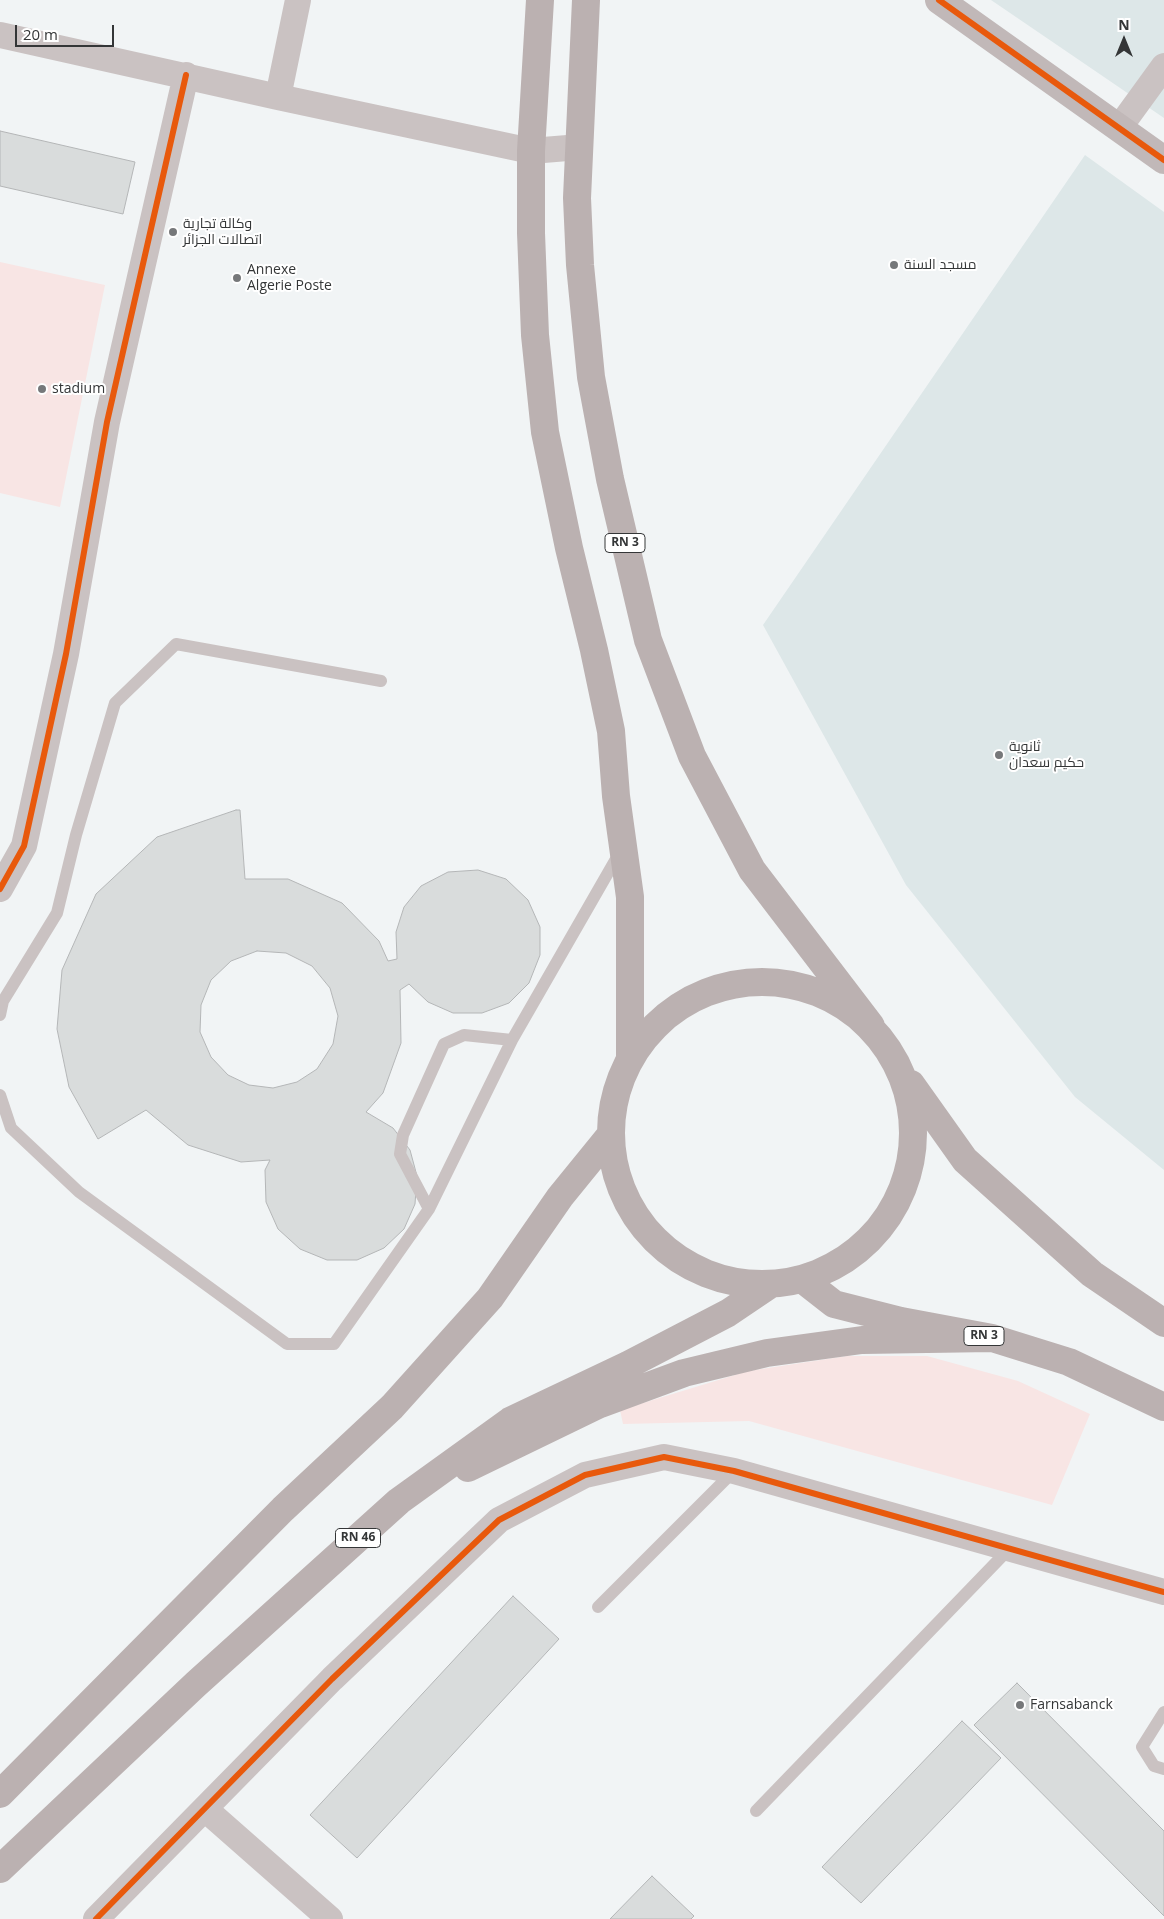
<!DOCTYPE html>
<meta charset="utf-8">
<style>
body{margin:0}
#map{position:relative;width:1164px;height:1919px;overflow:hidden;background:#f1f4f5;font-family:"Open Sans",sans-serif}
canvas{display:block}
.north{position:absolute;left:1099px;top:15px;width:50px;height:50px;-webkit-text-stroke:4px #fff;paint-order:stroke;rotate:0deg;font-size:14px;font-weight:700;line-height:20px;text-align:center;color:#343637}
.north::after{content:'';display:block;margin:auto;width:18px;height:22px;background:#343637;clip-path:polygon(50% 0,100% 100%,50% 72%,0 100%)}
.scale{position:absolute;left:15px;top:25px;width:99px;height:22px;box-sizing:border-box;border:2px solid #343637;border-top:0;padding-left:6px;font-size:15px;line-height:18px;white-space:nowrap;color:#343637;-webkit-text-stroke:4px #fff;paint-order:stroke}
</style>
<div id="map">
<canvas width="1164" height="1919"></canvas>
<div class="north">N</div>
<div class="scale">20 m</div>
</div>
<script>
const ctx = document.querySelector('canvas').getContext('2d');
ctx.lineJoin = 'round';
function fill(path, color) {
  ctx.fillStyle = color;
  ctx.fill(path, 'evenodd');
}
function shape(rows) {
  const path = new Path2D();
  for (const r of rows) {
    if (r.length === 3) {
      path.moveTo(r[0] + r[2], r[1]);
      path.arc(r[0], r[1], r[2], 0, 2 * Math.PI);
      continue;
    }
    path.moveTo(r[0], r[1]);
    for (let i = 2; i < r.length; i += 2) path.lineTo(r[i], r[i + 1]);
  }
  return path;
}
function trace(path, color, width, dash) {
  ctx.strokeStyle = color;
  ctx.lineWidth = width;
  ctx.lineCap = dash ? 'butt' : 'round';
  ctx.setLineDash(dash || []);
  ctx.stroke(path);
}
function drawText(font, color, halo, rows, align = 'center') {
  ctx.font = font + ' "Open Sans",Cairo,sans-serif';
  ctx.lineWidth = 4;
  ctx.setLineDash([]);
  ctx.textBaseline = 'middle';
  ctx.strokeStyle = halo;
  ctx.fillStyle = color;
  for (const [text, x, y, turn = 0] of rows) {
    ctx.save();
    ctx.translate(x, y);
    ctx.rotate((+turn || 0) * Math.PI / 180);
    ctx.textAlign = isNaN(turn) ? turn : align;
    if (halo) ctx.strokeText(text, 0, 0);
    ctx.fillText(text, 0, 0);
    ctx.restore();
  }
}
fill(shape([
 [991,0,1164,0,1164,118,1104,77],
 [1085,155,1164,212,1164,1170,1075,1097,906,885,763,625]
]), '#dde7e8');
fill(shape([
 [0,262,105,285,60,507,0,493],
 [847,1356,927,1356,1018,1381,1090,1414,1052,1505,749,1421,623,1424,620,1410,748,1371]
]), '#f8e5e4');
const building = shape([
 [0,131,135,162,123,214,0,186,0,131],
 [236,810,240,810,245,879,288,879,342,903,379,941,388,961,397,959,396,932,404,907,421,886,448,872,478,870,506,879,528,900,540,927,540,955,529,983,509,1003,482,1013,453,1013,428,1002,409,984,400,990,401,1043,383,1093,366,1112,393,1128,410,1150,417,1176,415,1204,404,1229,384,1248,357,1260,327,1260,300,1249,278,1229,266,1202,265,1170,270,1160,241,1162,188,1145,146,1110,98,1139,69,1087,57,1029,62,970,96,894,157,837,236,810],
 [257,951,286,953,312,966,330,988,338,1016,333,1044,317,1069,297,1082,273,1088,249,1085,228,1075,211,1057,200,1032,201,1005,211,980,231,961,257,951],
 [513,1596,559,1639,357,1858,310,1815,513,1596],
 [1017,1683,1164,1831,1164,1916,974,1725,1017,1683],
 [962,1721,1001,1758,861,1903,822,1867,962,1721],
 [652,1876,694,1916,691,1919,610,1919,652,1876]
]);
fill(building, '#d9dcdc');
trace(building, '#b4b6b7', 1);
trace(shape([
 [0,1015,3,1001,57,913,76,835,115,703,176,644,381,681],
 [0,1095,11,1128,79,1192,287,1344,334,1344,429,1209,512,1040,620,852],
 [429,1209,400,1154,403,1135,444,1044,464,1035,512,1040],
 [598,1607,734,1471],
 [1164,1712,1142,1747,1154,1766,1164,1769],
 [756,1811,1009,1549]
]), '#cac2c2', 12);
trace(shape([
 [0,35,278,97,531,151,580,147],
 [278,97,298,0],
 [1119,128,1164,66],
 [0,889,24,846,66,654,107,422,186,75],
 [205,1809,330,1919],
 [96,1919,332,1679,499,1520,585,1475,664,1457,734,1471,1164,1592]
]), '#cac2c2', 26);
trace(shape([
 [939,0,1164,160]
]), '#c1b8b8', 28);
trace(shape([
 [540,0,531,151,531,233,535,335,545,432,569,548,594,650,611,731,616,796,630,897,630,1059],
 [586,0,577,198,580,265,591,377,610,479,648,640,692,756,752,870,871,1026],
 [762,1133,151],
 [911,1084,965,1160,1092,1274,1164,1323],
 [802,1279,834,1304,901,1321,992,1338,1069,1362,1164,1407],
 [468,1468,600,1404,684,1373,767,1353,862,1340,992,1338],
 [0,1794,283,1509,392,1407,490,1298,560,1197,608,1138],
 [0,1869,196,1684,399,1501,510,1421,628,1365,728,1313,771,1284]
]), '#bbb1b1', 28);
trace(shape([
 [939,0,1164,160],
 [0,889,24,846,66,654,107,422,186,75],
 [96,1919,332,1679,499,1520,585,1475,664,1457,734,1471,1164,1592]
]), '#e8590c', 6);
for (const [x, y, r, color] of [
 [173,232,5,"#76787a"],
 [894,265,5,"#76787a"],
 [237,278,5,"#76787a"],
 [42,389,5,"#76787a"],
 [999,755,5,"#76787a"],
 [1020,1705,5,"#76787a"]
]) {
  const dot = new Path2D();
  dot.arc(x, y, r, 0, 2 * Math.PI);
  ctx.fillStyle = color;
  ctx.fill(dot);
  trace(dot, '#fff', 2);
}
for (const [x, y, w] of [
 [625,543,40],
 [984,1336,40],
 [358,1538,45]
]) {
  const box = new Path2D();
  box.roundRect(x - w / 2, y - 9.5, w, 19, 4);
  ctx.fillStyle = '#fff';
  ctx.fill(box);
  trace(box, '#343637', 1);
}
drawText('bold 12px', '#343637', null, [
 ["RN 3",625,543],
 ["RN 3",984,1336],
 ["RN 46",358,1538]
]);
drawText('14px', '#343637', '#fff', [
 ["وكالة تجارية",183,224],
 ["اتصالات الجزائر",183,240],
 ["مسجد السنة",904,265],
 ["Annexe",247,270],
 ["Algerie Poste",247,286],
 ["stadium",52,389],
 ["ثانوية",1009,747],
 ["حكيم سعدان",1009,763],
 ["Farnsabanck",1030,1705]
], 'left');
</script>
